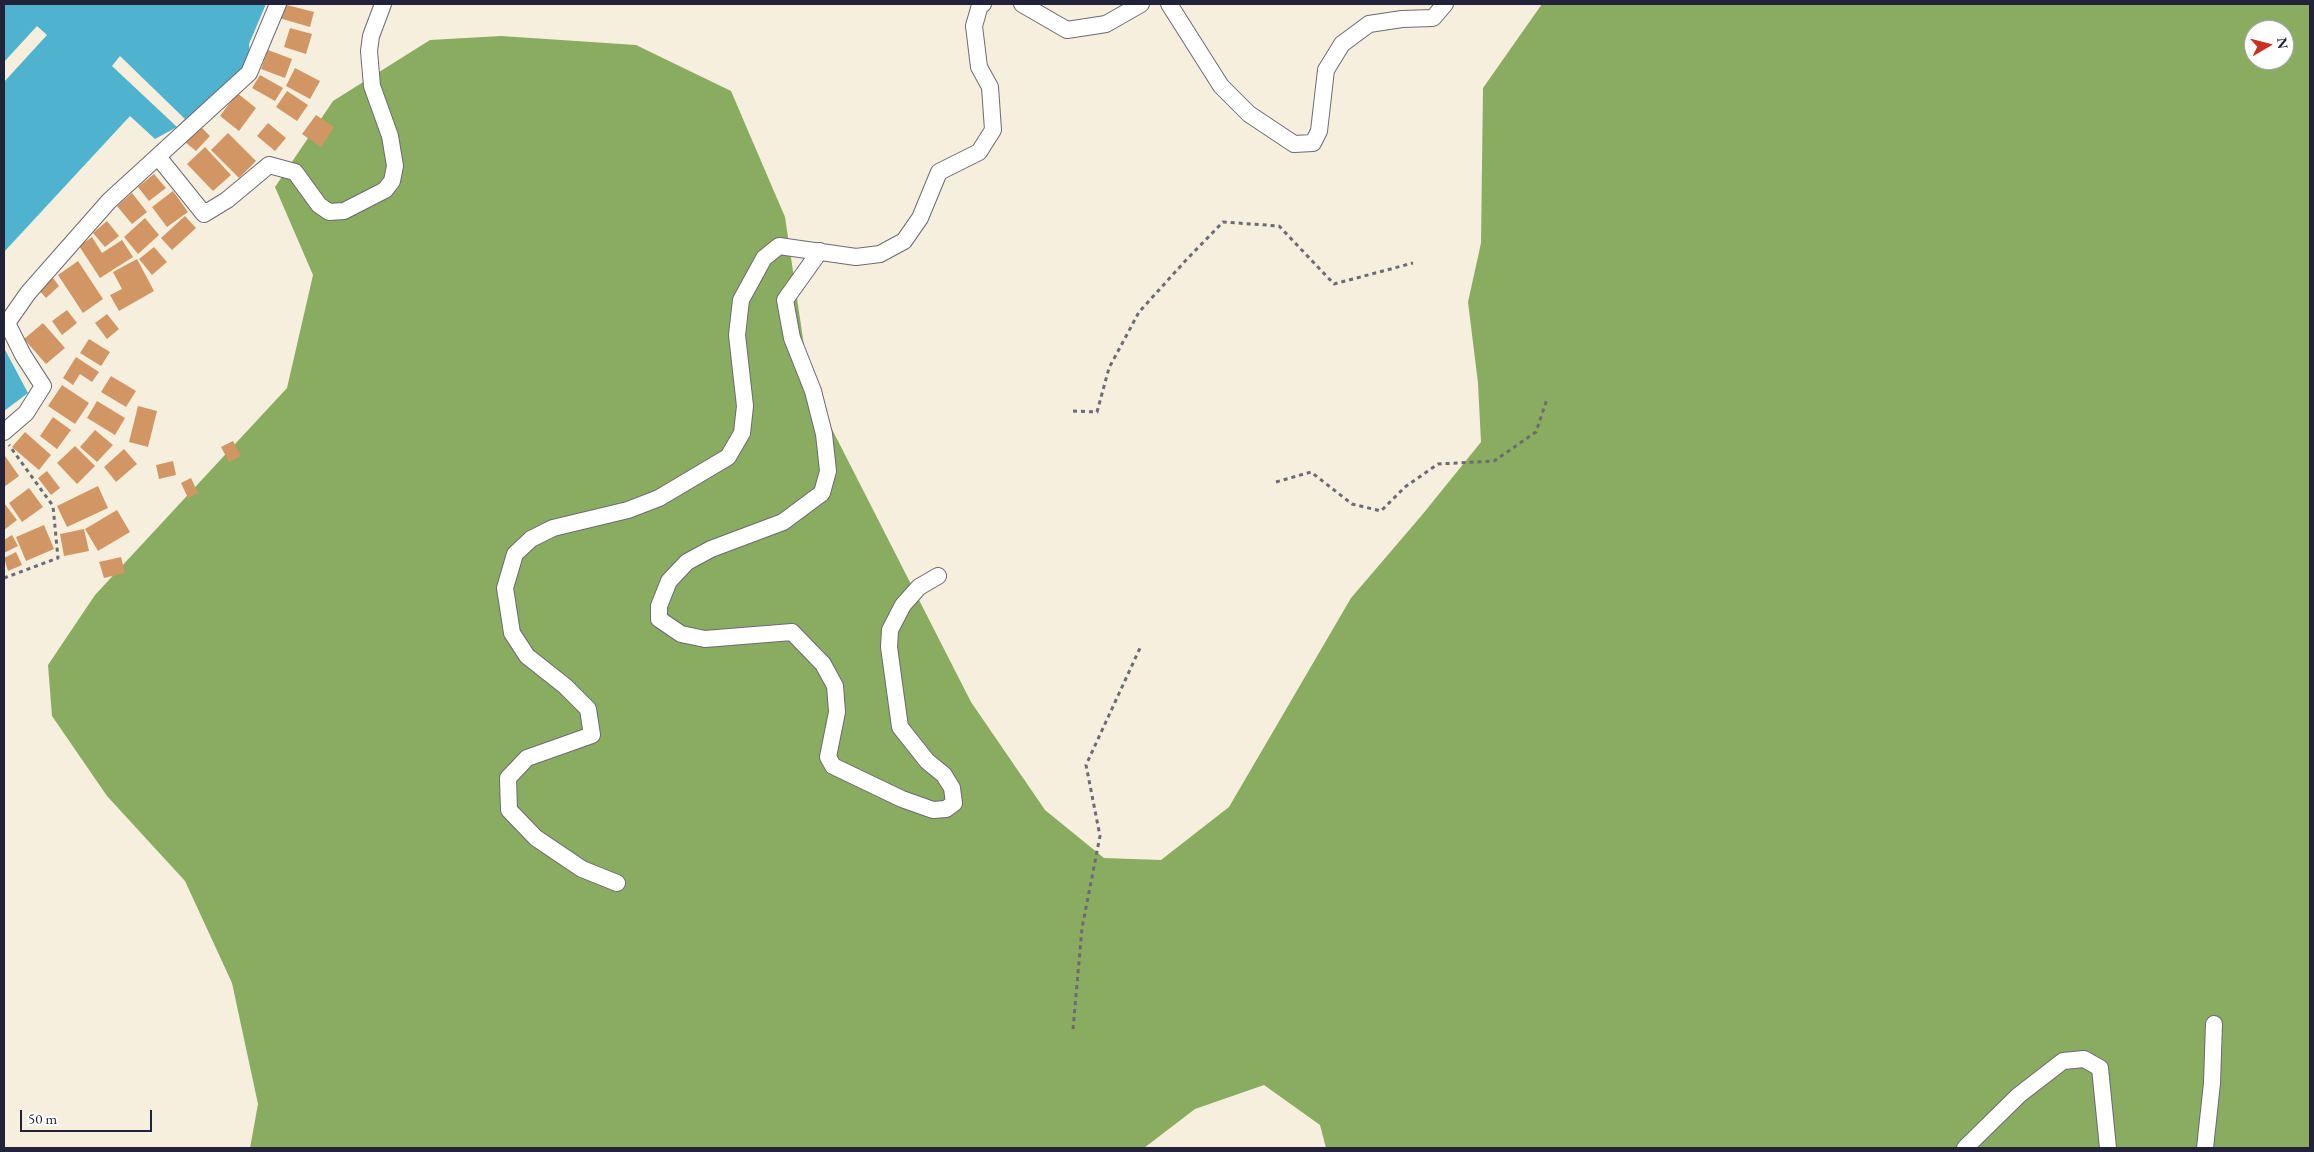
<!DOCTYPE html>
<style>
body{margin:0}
#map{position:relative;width:2314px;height:1152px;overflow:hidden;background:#f6efdd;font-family:"EB Garamond",serif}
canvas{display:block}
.frame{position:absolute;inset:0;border:5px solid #22223b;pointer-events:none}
.north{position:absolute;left:2244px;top:20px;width:50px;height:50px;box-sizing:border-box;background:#fff;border:1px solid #a7a7b1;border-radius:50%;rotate:82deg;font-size:14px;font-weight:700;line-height:20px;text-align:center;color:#22223b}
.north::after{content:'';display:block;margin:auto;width:18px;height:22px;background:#c8321e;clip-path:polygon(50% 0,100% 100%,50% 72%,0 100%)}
.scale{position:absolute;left:20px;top:1110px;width:132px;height:22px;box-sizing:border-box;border:2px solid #22223b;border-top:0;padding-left:6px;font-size:15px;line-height:18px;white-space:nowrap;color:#22223b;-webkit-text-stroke:4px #fff;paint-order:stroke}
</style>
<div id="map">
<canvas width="2314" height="1152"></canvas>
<div class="frame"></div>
<div class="north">N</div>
<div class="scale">50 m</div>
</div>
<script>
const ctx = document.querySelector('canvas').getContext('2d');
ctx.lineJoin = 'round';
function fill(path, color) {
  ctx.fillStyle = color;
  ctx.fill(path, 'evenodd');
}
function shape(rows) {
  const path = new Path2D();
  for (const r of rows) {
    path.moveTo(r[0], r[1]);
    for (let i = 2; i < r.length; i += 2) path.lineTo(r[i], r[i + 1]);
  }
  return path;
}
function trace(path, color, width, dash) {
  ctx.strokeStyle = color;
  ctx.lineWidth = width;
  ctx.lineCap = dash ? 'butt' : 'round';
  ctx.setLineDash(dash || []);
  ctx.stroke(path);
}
fill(shape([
 [1542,4,2310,4,2310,1148,1326,1148,1320,1125,1264,1085,1195,1109,1144,1148,250,1148,258,1104,232,983,185,881,107,796,52,716,48,665,95,595,287,388,313,275,275,187,333,101,430,40,501,36,636,45,731,91,785,217,810,386,971,702,1045,810,1104,858,1161,860,1229,807,1351,598,1422,515,1481,442,1478,383,1468,302,1481,243,1483,88],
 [2254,30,2284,30,2284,60,2254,60]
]), '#89ac61');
fill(shape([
 [4,4,266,4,249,44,250,58,239,77,177,127,155,139,130,116,4,252],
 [4,348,28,393,4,411]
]), '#4fb2ce');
fill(shape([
 [37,26,47,35,4,82,4,62],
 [120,56,185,119,177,127,112,66]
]), '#f6efdd');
fill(shape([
 [283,4,314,12,310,27,279,18],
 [290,28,312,34,306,54,284,47],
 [268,50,292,59,285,78,261,69],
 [295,68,320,81,310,99,286,86],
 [260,75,283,88,275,101,252,88],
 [287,91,308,105,297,121,276,107],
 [237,93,256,108,239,131,220,116],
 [316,115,334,127,321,147,302,134],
 [268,123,286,138,275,151,257,136],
 [200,126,210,136,196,151,185,142],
 [228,133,256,161,239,178,211,150],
 [205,147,231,175,213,191,187,164],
 [154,174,166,188,149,201,138,187],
 [173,191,188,212,167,227,152,207],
 [132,193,147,212,132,224,117,206],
 [185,216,196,228,172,250,161,238],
 [145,218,159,235,138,254,124,237],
 [107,221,119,236,105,247,93,233],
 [92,237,102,253,122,240,133,257,100,278,79,246],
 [154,247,167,262,152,275,139,259],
 [137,259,154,291,119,311,110,295,122,289,113,272],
 [78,261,103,299,83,313,58,275],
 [53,278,59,286,46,298,39,290],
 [67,310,77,323,62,335,52,321],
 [107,314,119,329,107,339,95,323],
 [43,323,65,348,46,364,24,339],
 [89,339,110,352,101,366,80,353],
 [76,357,99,372,92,382,80,374,73,385,63,378],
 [111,376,136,391,126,407,101,392],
 [62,385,89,403,75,424,48,406],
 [97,401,125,418,115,435,87,418],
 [138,406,157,411,148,447,129,442],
 [53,417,71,430,57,449,40,436],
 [95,430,113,445,97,462,80,447],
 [25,432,51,455,39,470,12,447],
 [233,441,241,456,229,462,221,447],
 [75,446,95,466,77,484,57,463],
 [124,449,137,464,116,482,104,467],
 [5,456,19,476,4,487,4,457],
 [173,461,176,475,159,479,156,465],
 [47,471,60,488,51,495,38,478],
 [191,478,198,493,188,498,181,483],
 [98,486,108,508,67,527,57,506],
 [29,488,43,507,22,522,9,503],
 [4,503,17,520,4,530],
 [117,510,130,532,98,551,85,529],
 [44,525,54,549,26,561,16,537],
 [84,529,89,551,64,556,60,534],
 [12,535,18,546,4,553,4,540],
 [16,552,22,565,8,571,4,558],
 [121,557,125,573,104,578,99,562]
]), '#d29664');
const minor = shape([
 [1022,4,1067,30,1106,24,1141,4],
 [1169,4,1221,86,1249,114,1294,144,1313,143,1319,131,1326,70,1342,44,1369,24,1402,19,1433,18,1445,4],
 [159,158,204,214,227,200,269,165,295,172,319,205,329,212,344,211,385,190,392,181,395,166,390,136,372,86,369,51,371,36,383,4],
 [820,251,785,300,792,338,813,391,824,434,828,471,822,493,783,522,711,549,687,562,669,581,659,606,659,619,681,634,705,639,792,632,823,664,835,686,837,712,828,757,833,766,902,799,933,810,946,809,954,803,952,788,944,775,927,761,900,727,889,647,890,630,903,605,919,587,938,576],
 [4,432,26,413,43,386,23,355,7,323,28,293,109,201,249,73,278,4],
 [617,883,582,869,536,838,509,810,508,778,527,758,592,735,588,709,565,686,527,656,512,633,505,588,515,554,531,539,553,528,628,510,659,498,728,457,742,433,745,406,737,335,741,300,764,258,779,246,856,257,880,254,904,241,920,218,939,172,979,152,993,130,990,87,979,67,974,26,980,5,983,4],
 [1965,1148,2019,1095,2063,1061,2084,1059,2100,1068,2108,1148],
 [2205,1148,2212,1083,2214,1024]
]);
trace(minor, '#6c6a74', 18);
trace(shape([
 [1073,411,1097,412,1109,368,1139,312,1187,259,1223,222,1279,226,1334,284,1413,263],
 [1276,482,1311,472,1352,504,1381,511,1405,487,1438,464,1494,461,1536,432,1547,399],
 [4,578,58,558,53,506,9,445],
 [1073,1029,1082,928,1100,836,1086,765,1140,648]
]), '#6c6a74', 3, [4, 4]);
trace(minor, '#fff', 16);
</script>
